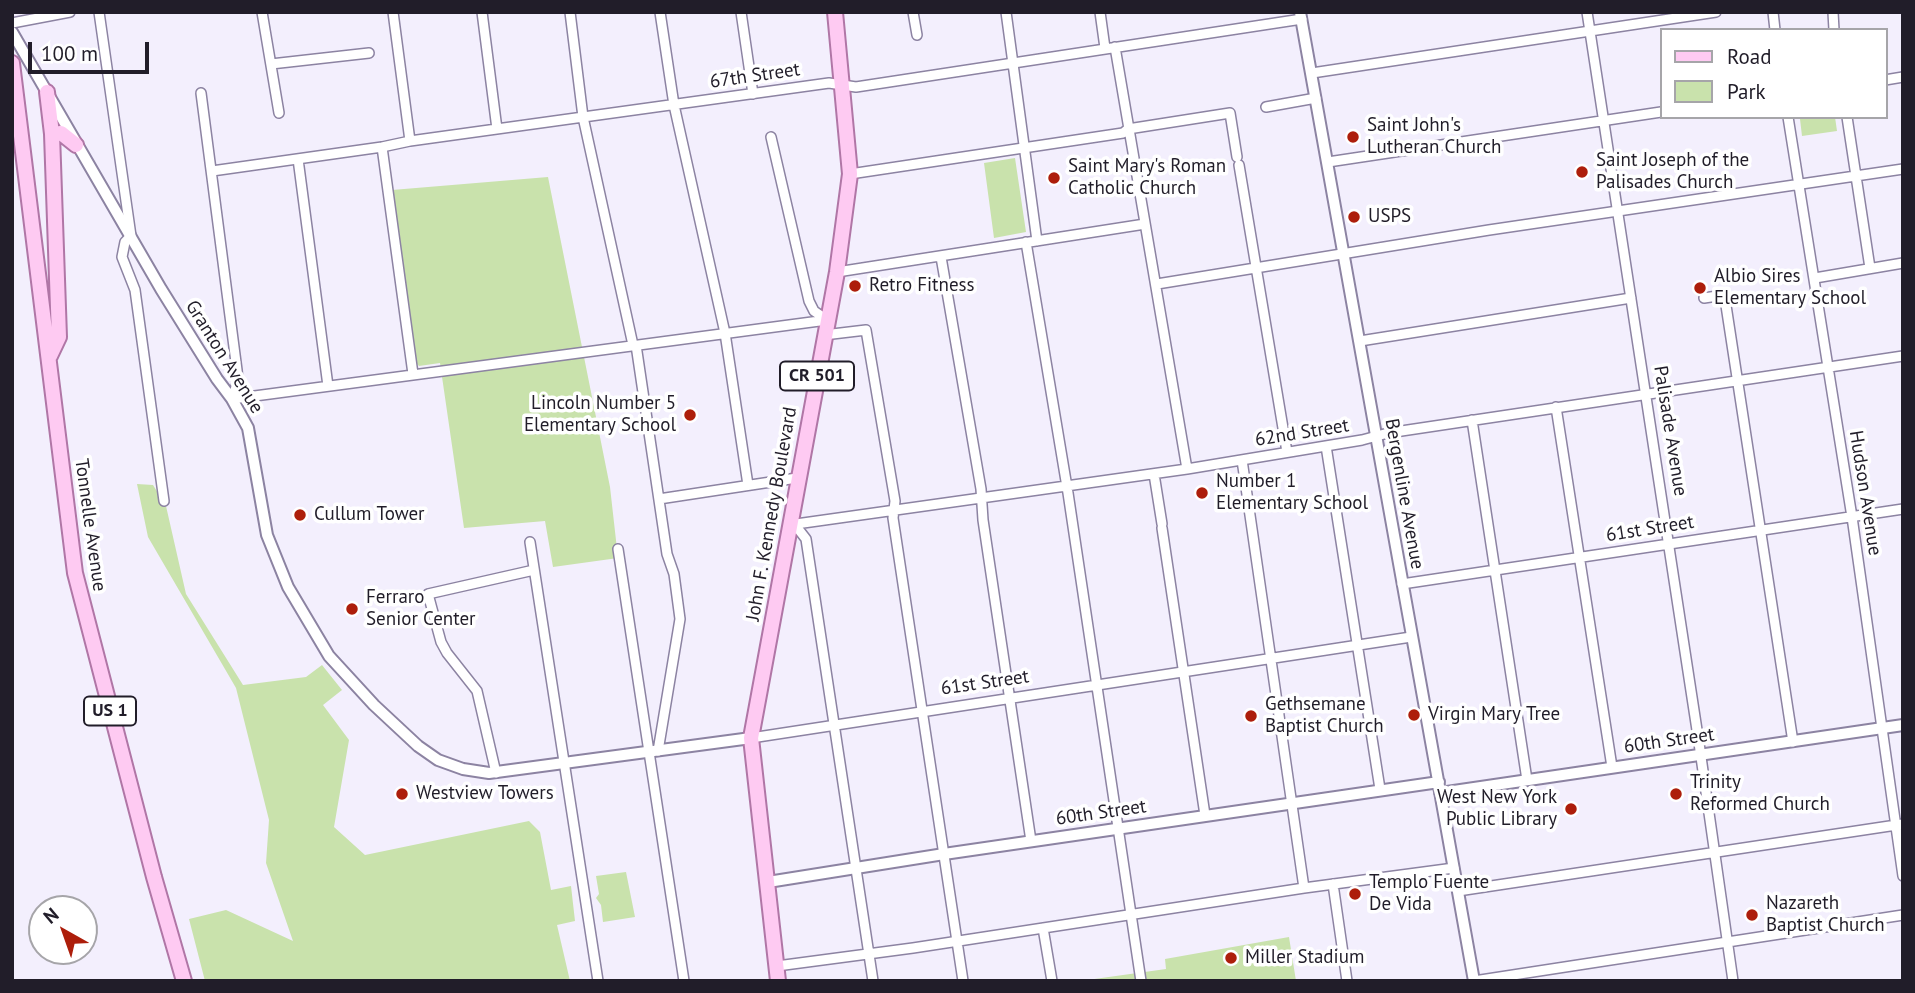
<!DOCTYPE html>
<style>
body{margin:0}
#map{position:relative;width:1915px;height:993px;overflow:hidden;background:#f3effd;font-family:"PT Sans",sans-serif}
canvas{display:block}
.frame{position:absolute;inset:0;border:14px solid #211d29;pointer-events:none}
.legend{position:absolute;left:1660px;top:28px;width:228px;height:91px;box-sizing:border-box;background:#fff;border:2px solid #a6a5a9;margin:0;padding:9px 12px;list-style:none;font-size:21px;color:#211d29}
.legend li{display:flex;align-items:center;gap:14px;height:35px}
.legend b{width:35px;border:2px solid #a6a5a9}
.north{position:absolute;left:28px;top:895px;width:70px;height:70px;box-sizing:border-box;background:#fff;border:2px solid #a6a5a9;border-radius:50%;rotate:320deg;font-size:19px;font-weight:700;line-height:28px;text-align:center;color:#211d29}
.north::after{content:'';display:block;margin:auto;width:24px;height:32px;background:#ad1e0b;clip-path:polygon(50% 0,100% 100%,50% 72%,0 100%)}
.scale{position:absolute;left:28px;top:42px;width:121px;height:32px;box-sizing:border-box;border:4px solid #211d29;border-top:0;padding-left:9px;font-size:21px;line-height:24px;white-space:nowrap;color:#211d29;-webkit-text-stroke:5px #fff;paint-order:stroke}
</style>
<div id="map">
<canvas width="1915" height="993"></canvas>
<div class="frame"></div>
<ul class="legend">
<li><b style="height:9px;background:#fecaf2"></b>Road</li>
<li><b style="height:19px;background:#c9e2ac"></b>Park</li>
</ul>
<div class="north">N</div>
<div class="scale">100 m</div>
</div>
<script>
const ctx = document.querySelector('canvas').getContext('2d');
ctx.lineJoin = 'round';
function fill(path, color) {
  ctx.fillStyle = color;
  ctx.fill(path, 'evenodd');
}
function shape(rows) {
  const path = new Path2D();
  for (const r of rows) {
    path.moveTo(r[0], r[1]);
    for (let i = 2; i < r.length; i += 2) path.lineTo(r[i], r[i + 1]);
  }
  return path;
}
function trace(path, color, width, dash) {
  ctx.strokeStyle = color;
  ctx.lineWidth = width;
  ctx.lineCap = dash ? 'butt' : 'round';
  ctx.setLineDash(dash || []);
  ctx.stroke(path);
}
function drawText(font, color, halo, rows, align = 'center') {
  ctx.font = font + ' "PT Sans",sans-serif';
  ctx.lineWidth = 7;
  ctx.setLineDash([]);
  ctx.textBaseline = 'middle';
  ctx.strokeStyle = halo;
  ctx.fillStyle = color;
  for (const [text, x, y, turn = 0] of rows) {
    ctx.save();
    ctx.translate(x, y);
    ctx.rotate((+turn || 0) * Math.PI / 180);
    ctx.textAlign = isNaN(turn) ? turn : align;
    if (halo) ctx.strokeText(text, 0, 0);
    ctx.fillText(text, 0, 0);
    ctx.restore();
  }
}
fill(shape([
 [1812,117,1835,117,1837,131,1802,136,1800,119],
 [1015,158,1026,232,994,238,984,163],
 [548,177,610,487,618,558,553,567,545,521,464,528,440,363,419,366,415,362,392,190],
 [137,484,153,485,166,506,186,594,243,685,306,677,322,665,342,690,323,705,349,740,334,827,365,855,529,821,540,832,551,890,571,886,575,921,557,925,570,981,205,981,189,919,226,910,293,941,266,863,269,820,236,688,148,537],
 [626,872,635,917,603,922,601,905,596,898,599,894,596,876],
 [1289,937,1296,981,1080,981,1166,969,1165,959]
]), '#c9e2ac');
const minor = shape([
 [99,12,131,236,125,242,122,257,135,290,164,501],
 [262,12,279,113],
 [393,12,410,141],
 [482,12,497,129],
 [570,12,583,117,633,345],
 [660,12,674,105,725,333,748,485],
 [741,12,753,94],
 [913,12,917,35],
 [1006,12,1037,241],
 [1100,12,1105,48],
 [1587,12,1699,743,1733,981],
 [1773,12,1775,30],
 [1833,12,1834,30],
 [12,23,70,12],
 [1115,47,1187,469],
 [271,64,369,53],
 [1312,73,1716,12],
 [1885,80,1903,77],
 [201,93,237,370,238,381,232,399,827,320],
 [1266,107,1316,98],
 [1788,117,1852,517,1903,876],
 [1847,117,1870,268],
 [771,137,809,301,814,311,827,320],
 [382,147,413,374],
 [298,159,328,386],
 [1328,162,1661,112],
 [1239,165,1287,452],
 [212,171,382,147,410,141,829,83,856,87,1302,19],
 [850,174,1123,133,1128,129,1230,113,1237,157],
 [1026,242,1068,493,1141,981],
 [941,257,981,489,983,520,1031,841],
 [837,272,1145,224],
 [1815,278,1903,263],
 [1157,284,1489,230,1903,169],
 [1704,298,1724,295,1725,299,1793,742],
 [824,335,866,330,895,501,893,518,963,981],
 [1360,341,1631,298],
 [636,345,667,554,674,574,680,619,658,751],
 [1556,407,1612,767],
 [1472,420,1527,780],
 [1326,446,1380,789],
 [1242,460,1304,888],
 [1154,474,1162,524],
 [659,499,797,478],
 [789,525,1187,469,1362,440,1388,433,1903,356],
 [791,526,799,530,806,539,873,981],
 [1162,528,1205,815],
 [530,542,598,981],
 [618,549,684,981],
 [1402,584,1903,509],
 [751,738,1411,637],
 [496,773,477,691,447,653,441,642,428,594,534,570],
 [1333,884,1347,981],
 [1458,891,1903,824],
 [1043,928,1052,981],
 [777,966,913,948,1304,888,1454,868],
 [1474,981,1903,915]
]);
const tertiary = shape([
 [1300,12,1474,981],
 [12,32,161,289,217,379,232,399,248,428,267,535,288,587,329,656,374,705,418,746,438,760,463,769,489,773,751,738],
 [1440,793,1903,725],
 [768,882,944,854,1439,782]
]);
const primary = shape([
 [12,63,75,573,154,877,184,981],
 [47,92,52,134,59,337,50,356],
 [52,134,61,133,76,145],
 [778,981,751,738,837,272,850,174,835,12]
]);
trace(minor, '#8c83a2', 12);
trace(tertiary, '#8c83a2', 14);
trace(primary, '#b076a6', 18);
trace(minor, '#fff', 9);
trace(tertiary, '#fff', 10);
trace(primary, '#fecaf2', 14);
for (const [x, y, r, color] of [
 [1353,137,7,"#ad1e0b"],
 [1582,172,7,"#ad1e0b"],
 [1054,178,7,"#ad1e0b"],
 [1354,217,7,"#ad1e0b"],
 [855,286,7,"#ad1e0b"],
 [1700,288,7,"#ad1e0b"],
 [690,415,7,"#ad1e0b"],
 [1202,493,7,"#ad1e0b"],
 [300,515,7,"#ad1e0b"],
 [352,609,7,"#ad1e0b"],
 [1414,715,7,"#ad1e0b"],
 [1251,716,7,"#ad1e0b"],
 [402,794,7,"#ad1e0b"],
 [1676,794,7,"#ad1e0b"],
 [1571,809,7,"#ad1e0b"],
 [1355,894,7,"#ad1e0b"],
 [1752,915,7,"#ad1e0b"],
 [1231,958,7,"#ad1e0b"]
]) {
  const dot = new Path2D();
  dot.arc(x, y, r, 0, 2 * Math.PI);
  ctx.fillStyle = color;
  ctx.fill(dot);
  trace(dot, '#fff', 2.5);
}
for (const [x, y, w] of [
 [817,376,74],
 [110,711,52]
]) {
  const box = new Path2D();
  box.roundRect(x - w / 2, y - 14.5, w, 29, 5);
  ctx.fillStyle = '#fff';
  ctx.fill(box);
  trace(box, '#211d29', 2);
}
drawText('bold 18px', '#211d29', null, [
 ["CR 501",817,376],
 ["US 1",110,711]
]);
drawText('19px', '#211d29', '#fff', [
 ["67th Street",755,76,-8],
 ["Granton Avenue",224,357,58],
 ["Palisade Avenue",1670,431,81],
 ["62nd Street",1302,433,-9],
 ["Hudson Avenue",1865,493,81],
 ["Bergenline Avenue",1404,494,80],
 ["John F. Kennedy Boulevard",772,514,-80],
 ["Tonnelle Avenue",90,525,82],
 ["61st Street",1650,529,-9],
 ["61st Street",985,683,-8],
 ["60th Street",1669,741,-8],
 ["60th Street",1101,813,-8]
]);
drawText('19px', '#211d29', '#fff', [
 ["Saint John's",1367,126],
 ["Lutheran Church",1367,148],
 ["Saint Joseph of the",1596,161],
 ["Palisades Church",1596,183],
 ["Saint Mary's Roman",1068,167],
 ["Catholic Church",1068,189],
 ["USPS",1368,217],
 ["Albio Sires",1714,277],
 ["Elementary School",1714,299],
 ["Retro Fitness",869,286],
 ["Lincoln Number 5",676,404,"right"],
 ["Elementary School",676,426,"right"],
 ["Number 1",1216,482],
 ["Elementary School",1216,504],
 ["Cullum Tower",314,515],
 ["Ferraro",366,598],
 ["Senior Center",366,620],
 ["Gethsemane",1265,705],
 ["Baptist Church",1265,727],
 ["Virgin Mary Tree",1428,715],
 ["Trinity",1690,783],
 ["Reformed Church",1690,805],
 ["Westview Towers",416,794],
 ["West New York",1557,798,"right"],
 ["Public Library",1557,820,"right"],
 ["Templo Fuente",1369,883],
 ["De Vida",1369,905],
 ["Nazareth",1766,904],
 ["Baptist Church",1766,926],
 ["Miller Stadium",1245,958]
], 'left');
</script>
